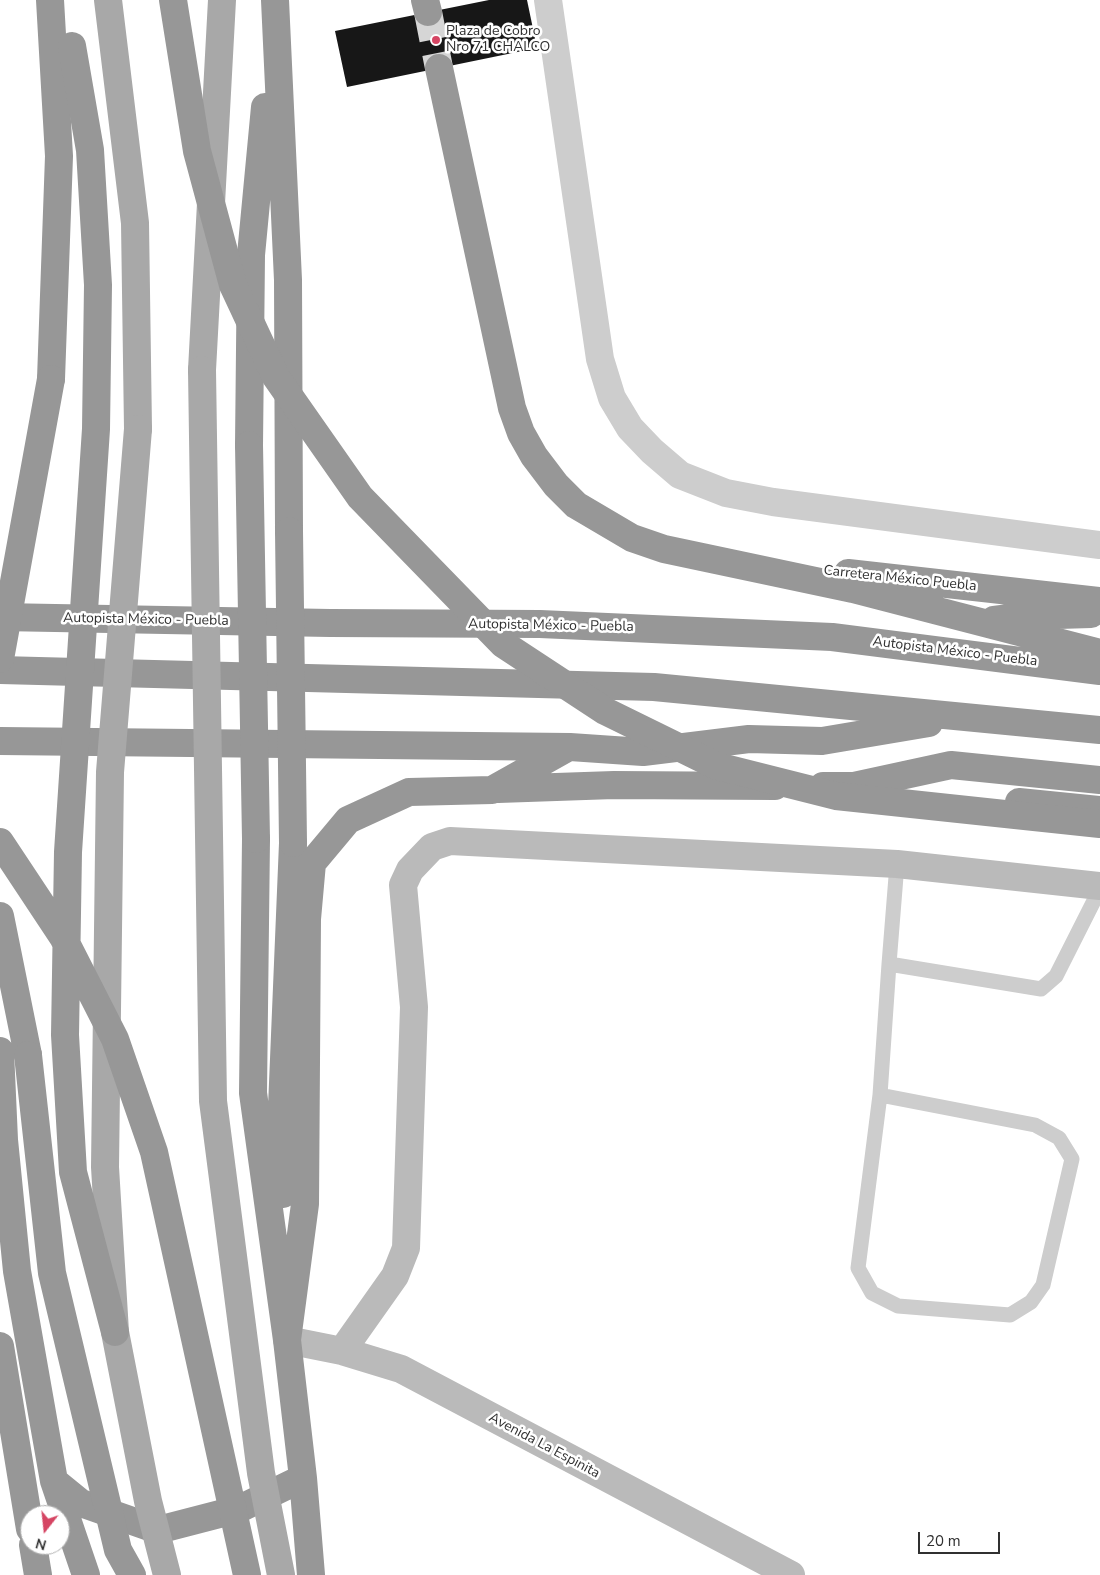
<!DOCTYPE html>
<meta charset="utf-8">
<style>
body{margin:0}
#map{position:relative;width:1100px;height:1575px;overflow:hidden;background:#fff;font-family:"Nunito Sans",sans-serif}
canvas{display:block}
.north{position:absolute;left:20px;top:1505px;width:50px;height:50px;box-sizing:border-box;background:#fff;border:1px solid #acacac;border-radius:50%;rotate:196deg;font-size:14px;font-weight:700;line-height:20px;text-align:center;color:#303030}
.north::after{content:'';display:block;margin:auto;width:18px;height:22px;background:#d54563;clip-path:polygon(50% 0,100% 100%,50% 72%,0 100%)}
.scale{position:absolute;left:918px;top:1532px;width:82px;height:22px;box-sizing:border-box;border:2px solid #303030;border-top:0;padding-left:6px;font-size:15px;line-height:18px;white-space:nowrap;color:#303030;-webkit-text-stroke:4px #fff;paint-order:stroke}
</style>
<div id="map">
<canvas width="1100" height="1575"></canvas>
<div class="north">N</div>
<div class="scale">20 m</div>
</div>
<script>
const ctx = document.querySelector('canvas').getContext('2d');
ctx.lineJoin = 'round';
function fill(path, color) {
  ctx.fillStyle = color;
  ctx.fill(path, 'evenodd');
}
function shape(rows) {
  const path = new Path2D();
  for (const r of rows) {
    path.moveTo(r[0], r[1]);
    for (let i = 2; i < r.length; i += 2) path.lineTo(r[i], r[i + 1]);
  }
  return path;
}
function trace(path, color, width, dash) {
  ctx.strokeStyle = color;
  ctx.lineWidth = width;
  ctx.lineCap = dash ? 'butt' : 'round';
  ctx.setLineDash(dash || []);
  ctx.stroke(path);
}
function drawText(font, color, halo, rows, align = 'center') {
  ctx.font = font + ' "Nunito Sans",sans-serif';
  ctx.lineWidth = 5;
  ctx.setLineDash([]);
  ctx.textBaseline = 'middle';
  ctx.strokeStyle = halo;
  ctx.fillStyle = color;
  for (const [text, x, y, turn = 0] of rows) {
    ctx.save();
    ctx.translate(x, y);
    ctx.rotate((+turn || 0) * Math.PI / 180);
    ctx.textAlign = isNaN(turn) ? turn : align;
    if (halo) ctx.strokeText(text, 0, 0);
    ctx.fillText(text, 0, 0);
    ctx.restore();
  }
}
fill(shape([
 [489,0,527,0,537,48,347,87,335,31]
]), '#171717');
trace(shape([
 [428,12,439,68]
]), '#d6d6d6', 28, [28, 14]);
trace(shape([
 [889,964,897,864],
 [880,1095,1035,1125,1059,1138,1072,1159,1043,1285,1031,1302,1010,1315,898,1306,872,1293,858,1268,880,1095,889,964,1041,989,1056,976,1100,889]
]), '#cdcdcd', 15);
trace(shape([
 [548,0,600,359,612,398,630,428,652,451,680,475,726,493,773,502,1100,545]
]), '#cdcdcd', 28);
trace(shape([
 [287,1340,342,1351,401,1369,791,1575],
 [342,1351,395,1276,406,1248,414,1007,403,885,410,870,432,847,450,841,897,864,1100,886]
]), '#bababa', 28);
trace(shape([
 [108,0,135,223,138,429],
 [202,370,222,0]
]), '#a8a8a8', 28);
trace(shape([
 [50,0,59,156,51,379],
 [275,0,288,280,289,531],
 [425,0,428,12],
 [439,68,512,408,521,433,534,456,556,485,576,505,632,538,664,549,853,589,1100,653],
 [249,445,251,255,265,107],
 [848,573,1100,601],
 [0,617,330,623,540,624,832,637,1100,671],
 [994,620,1025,616,1091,614],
 [0,670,654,687,1100,730],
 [0,741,570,747,643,752,749,739,822,741,929,723],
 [823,786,854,786,951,765,1100,780],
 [498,789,614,785,775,786],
 [1019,802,1100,810],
 [256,839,253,1093,287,1340,303,1478,311,1575],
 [0,916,28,1055],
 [0,1051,4,1140,17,1271,54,1481,86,1575],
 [283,1194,281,1131,293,843],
 [287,1340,305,1204,307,919,312,863,348,820,409,792,492,790,567,748],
 [0,1346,30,1529],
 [54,1481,81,1503,158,1530,239,1509,303,1478],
 [33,1545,38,1575]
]), '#979797', 28);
trace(shape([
 [202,370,213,1101,261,1473,281,1575],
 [138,429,110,772,105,1167,115,1332,148,1501,167,1575]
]), '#a8a8a8', 28);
trace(shape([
 [173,0,197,151,233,285,276,377,360,497,503,644,605,711,717,766,836,796,1100,824],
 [72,46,90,150,98,285,96,429,68,852,65,1035,73,1172,115,1332],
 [249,445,256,839],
 [289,531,293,843],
 [0,659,51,379],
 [0,842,63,937,115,1039,154,1152,247,1575],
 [28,1055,52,1273,118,1550,132,1575]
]), '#979797', 28);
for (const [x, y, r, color] of [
 [436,40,5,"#d54563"]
]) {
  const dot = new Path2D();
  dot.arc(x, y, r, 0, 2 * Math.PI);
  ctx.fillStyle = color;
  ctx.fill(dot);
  trace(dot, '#fff', 2);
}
drawText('14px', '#303030', '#fff', [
 ["Plaza de Cobro",446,32],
 ["Nro 71 CHALCO",446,48]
], 'left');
drawText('14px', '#303030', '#fff', [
 ["Carretera México Puebla",900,579,6],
 ["Autopista México - Puebla",146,620,1],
 ["Autopista México - Puebla",551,626,1],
 ["Autopista México - Puebla",955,652,7],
 ["Avenida La Espinita",544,1446,28]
]);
</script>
